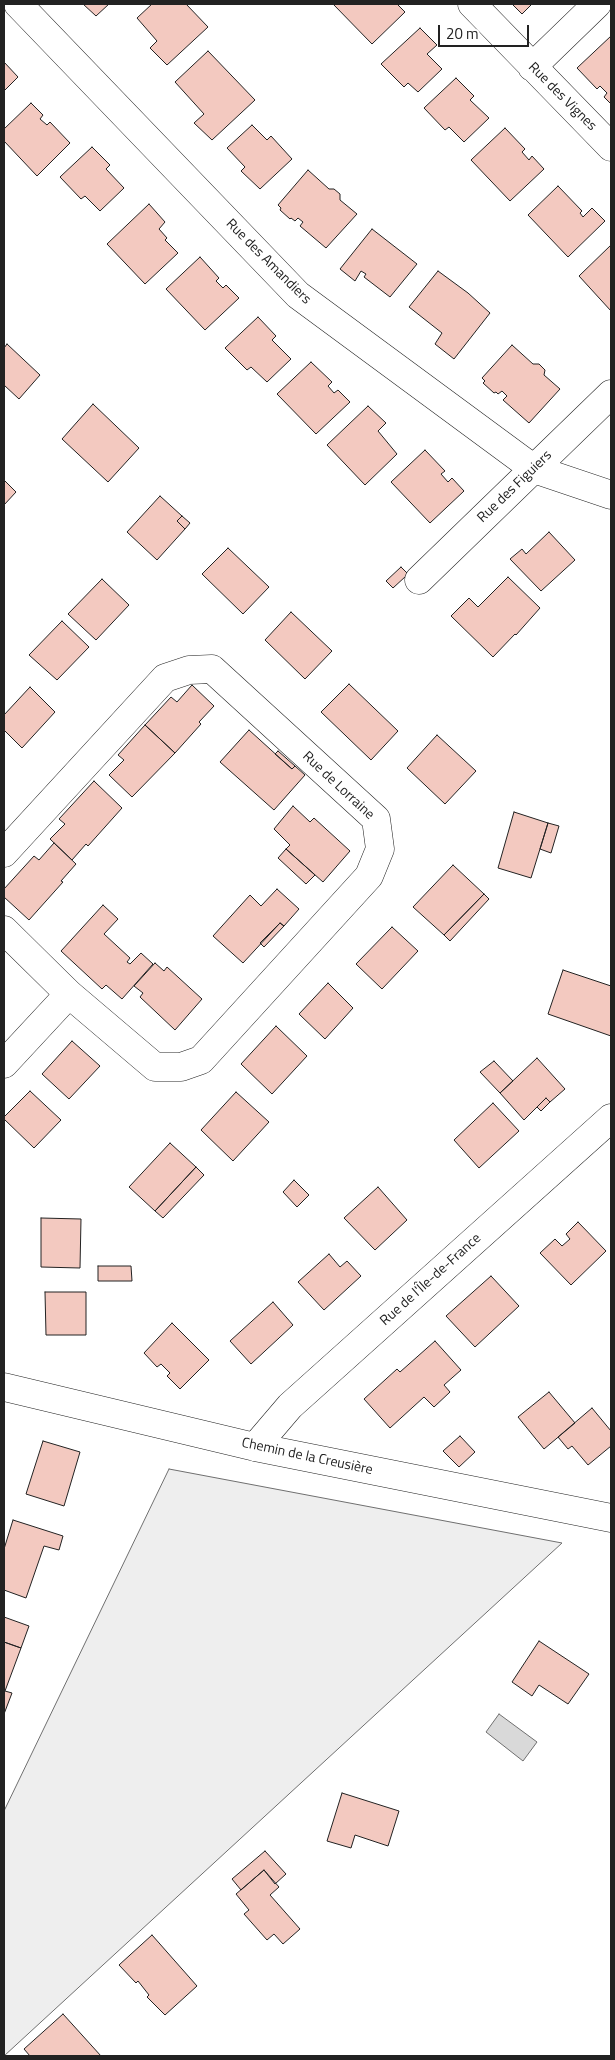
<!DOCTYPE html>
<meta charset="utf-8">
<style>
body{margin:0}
#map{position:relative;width:615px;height:2060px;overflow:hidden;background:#fff;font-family:"Titillium Web",sans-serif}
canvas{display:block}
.frame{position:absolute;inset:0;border:5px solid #222;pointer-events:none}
.scale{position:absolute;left:438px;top:25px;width:91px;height:22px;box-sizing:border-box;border:2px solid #222;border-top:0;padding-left:6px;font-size:15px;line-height:18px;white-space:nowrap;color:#222;-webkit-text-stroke:4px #fff;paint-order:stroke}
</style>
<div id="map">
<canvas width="615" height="2060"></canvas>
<div class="frame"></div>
<div class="scale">20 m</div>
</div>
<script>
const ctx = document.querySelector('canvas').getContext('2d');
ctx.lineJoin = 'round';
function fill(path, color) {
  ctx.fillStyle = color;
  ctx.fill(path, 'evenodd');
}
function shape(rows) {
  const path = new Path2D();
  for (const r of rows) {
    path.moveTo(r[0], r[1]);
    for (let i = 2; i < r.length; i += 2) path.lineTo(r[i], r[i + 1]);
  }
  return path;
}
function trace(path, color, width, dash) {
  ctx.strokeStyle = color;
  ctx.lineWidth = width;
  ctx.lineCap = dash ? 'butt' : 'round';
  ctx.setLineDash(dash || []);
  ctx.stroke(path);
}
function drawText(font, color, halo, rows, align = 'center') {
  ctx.font = font + ' "Titillium Web",sans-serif';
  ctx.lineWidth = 4;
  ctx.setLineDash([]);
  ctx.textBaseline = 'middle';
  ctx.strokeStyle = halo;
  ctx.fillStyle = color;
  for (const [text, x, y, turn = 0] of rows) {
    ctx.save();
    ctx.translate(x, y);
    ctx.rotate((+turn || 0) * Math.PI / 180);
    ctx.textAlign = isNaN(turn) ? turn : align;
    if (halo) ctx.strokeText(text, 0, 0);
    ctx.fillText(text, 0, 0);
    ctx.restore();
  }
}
const green = shape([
 [169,1469,562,1543,4,2056,4,1811,169,1469]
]);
fill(green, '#eee');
trace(green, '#6f6f6f', 1);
const water = shape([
 [499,1714,537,1742,523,1761,486,1732,499,1714]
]);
fill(water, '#d9d9d9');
trace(water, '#6f6f6f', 1);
const building = shape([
 [83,4,109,4,96,16,83,4],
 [152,4,186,4,208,27,167,65,150,48,157,41,137,18,152,4],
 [333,4,397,4,405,12,372,44,333,4],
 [512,4,532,4,522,14,512,4],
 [420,28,437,45,427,54,442,69,418,92,408,83,404,87,381,64,420,28],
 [611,36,611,104,604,97,607,93,600,86,597,89,577,68,611,36],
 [208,51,255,100,212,140,194,123,204,114,175,82,208,51],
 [4,62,18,77,4,91,4,62],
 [456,78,474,96,470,100,489,118,464,142,449,127,445,130,424,108,456,78],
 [31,103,43,115,40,119,47,125,50,122,70,143,37,176,4,141,4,129,31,103],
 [252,125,267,140,271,136,292,159,260,189,241,171,245,167,227,148,252,125],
 [505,128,525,149,522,152,529,160,532,156,544,169,510,201,471,160,505,128],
 [92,147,110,165,106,169,124,188,100,211,85,196,81,199,60,177,92,147],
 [308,170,329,189,334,189,340,194,340,200,357,214,326,248,300,226,303,222,298,218,295,221,291,218,290,219,280,210,281,208,278,205,308,170],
 [558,186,582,211,580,213,583,217,592,208,605,221,568,257,528,215,558,186],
 [149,204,165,222,159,229,167,238,165,240,178,253,145,284,107,244,149,204],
 [372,229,417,264,390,297,364,277,366,274,361,271,355,281,340,269,372,229],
 [611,245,611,311,579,276,611,245],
 [200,257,219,278,216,281,223,288,226,285,239,298,205,330,166,289,200,257],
 [438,271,468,293,490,313,454,359,435,344,442,333,409,307,438,271],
 [258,317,276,336,272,340,291,359,267,382,251,367,247,370,225,348,258,317],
 [7,344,40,375,19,399,4,385,4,348,7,344],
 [512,345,533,364,539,364,545,370,544,375,560,389,529,423,503,400,507,396,502,391,498,394,496,392,494,393,483,383,485,381,482,378,512,345],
 [311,362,332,382,328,386,334,393,338,390,350,402,316,434,277,394,311,362],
 [93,404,139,448,108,482,62,439,93,404],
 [368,406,386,423,378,431,397,454,365,485,327,445,368,406],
 [425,450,445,471,441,474,448,482,452,478,464,491,430,523,391,482,425,450],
 [4,480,16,492,4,505,4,480],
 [160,496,182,516,177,521,185,529,157,560,127,532,160,496],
 [182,516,190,523,185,529,177,521,182,516],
 [549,532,575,560,541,591,510,559,522,549,526,554,549,532],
 [228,548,269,587,243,614,202,574,228,548],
 [401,567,409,575,407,577,406,576,393,588,386,581,401,567],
 [508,577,540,608,516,635,515,634,493,657,451,616,469,598,478,607,508,577],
 [102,579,129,605,96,640,68,614,102,579],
 [291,612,332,651,305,679,265,640,291,612],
 [62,621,89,647,57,680,29,655,62,621],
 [349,684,398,731,371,760,321,712,349,684],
 [192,685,214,706,199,722,201,724,175,753,145,725,171,697,177,702,192,685],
 [30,687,55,712,22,748,4,730,4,715,30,687],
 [145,725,175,753,132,797,109,775,124,760,118,755,145,725],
 [249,730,292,769,295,766,305,775,274,810,220,762,249,730],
 [437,735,476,771,445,804,407,768,437,735],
 [278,751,295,766,292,769,275,754,278,751],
 [94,781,122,808,88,846,86,844,72,860,50,839,65,824,59,819,94,781],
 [293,806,310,822,314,818,350,851,323,882,286,849,290,845,274,829,293,806],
 [514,812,548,823,531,878,498,868,514,812],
 [548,823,559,826,551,853,540,849,548,823],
 [54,843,76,864,61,881,63,882,29,920,4,897,4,889,34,856,39,860,54,843],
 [286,849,315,875,306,884,278,858,286,849],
 [453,865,484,894,444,935,413,907,453,865],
 [277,889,299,909,284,926,280,923,243,963,213,936,250,895,261,906,277,889],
 [484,894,489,899,450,941,444,935,484,894],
 [103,905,118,919,104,934,130,958,127,962,130,964,141,953,153,964,122,999,106,985,102,989,61,951,103,905],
 [280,923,284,926,264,947,260,943,280,923],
 [392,927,418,951,382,989,356,964,392,927],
 [155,963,164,971,167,967,202,999,175,1030,140,997,143,993,134,986,155,963],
 [563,970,611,986,611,1036,548,1014,563,970],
 [328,983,353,1008,325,1039,299,1014,328,983],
 [276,1026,307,1056,272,1094,241,1064,276,1026],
 [72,1041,100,1066,69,1099,42,1074,72,1041],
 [537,1058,565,1089,550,1102,546,1098,524,1120,500,1093,537,1058],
 [494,1061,513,1081,500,1093,480,1072,494,1061],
 [30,1091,61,1120,34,1148,4,1119,4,1117,30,1091],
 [236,1092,269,1122,233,1161,201,1130,236,1092],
 [546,1098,550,1102,541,1111,537,1107,546,1098],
 [493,1103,519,1131,479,1168,454,1140,493,1103],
 [170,1143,196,1167,155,1211,129,1187,170,1143],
 [196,1167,204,1175,163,1218,155,1211,196,1167],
 [294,1180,309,1195,297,1207,283,1192,294,1180],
 [378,1187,407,1220,375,1250,344,1218,378,1187],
 [41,1218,81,1219,80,1268,41,1267,41,1218],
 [578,1222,606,1251,571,1285,540,1253,555,1239,562,1246,570,1239,566,1234,578,1222],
 [329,1254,340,1267,347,1261,361,1276,324,1310,298,1282,329,1254],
 [98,1266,131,1266,132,1281,98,1281,98,1266],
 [491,1276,519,1306,475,1347,446,1316,491,1276],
 [45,1292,86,1292,86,1335,46,1335,45,1292],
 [273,1302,293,1325,251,1364,230,1341,273,1302],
 [172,1323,209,1360,180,1389,167,1376,170,1373,161,1364,157,1367,144,1353,172,1323],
 [435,1341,461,1370,444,1385,450,1392,434,1407,424,1397,390,1428,364,1399,397,1369,400,1372,435,1341],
 [549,1392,575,1423,544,1449,518,1417,549,1392],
 [592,1408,611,1431,611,1446,588,1465,572,1446,568,1449,558,1437,592,1408],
 [460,1436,475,1452,459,1467,443,1451,460,1436],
 [43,1441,80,1452,64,1506,26,1494,43,1441],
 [13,1520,63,1536,59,1550,44,1546,26,1598,4,1590,4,1549,13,1520],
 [4,1617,29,1626,21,1648,4,1642,4,1617],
 [539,1641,589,1674,568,1704,539,1685,532,1696,512,1682,539,1641],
 [4,1642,21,1648,5,1691,12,1693,4,1714,4,1642],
 [342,1793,399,1811,388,1846,355,1835,351,1848,327,1841,342,1793],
 [265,1851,286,1874,275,1884,264,1870,241,1890,232,1879,265,1851],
 [264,1870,279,1887,270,1895,300,1929,283,1944,274,1934,267,1940,244,1914,249,1910,236,1894,264,1870],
 [152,1935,197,1986,165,2015,147,1997,149,1995,138,1981,136,1983,119,1965,152,1935],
 [63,2014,101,2056,30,2056,24,2049,63,2014]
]);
fill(building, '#f3c9c0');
trace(building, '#222', 1);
const street = shape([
 [18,4,298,295,534,469,611,495],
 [472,4,611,147],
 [532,67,597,4],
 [419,580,611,394],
 [4,853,165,678,189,670,212,669,376,819,380,849,369,876,201,1060,181,1067,155,1067,69,994,4,930],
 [4,1064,69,994],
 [4,1387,255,1447,611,1518],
 [255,1447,290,1406,611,1118]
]);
trace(street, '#222', 29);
trace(street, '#fff', 28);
drawText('14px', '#222', '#fff', [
 ["Rue des Vignes",562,97,45],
 ["Rue des Amandiers",268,262,45],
 ["Rue des Figuiers",515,487,-44],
 ["Rue de Lorraine",338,786,43],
 ["Rue de l'Île-de-France",431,1280,-42],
 ["Chemin de la Creusière",307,1457,12]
]);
</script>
